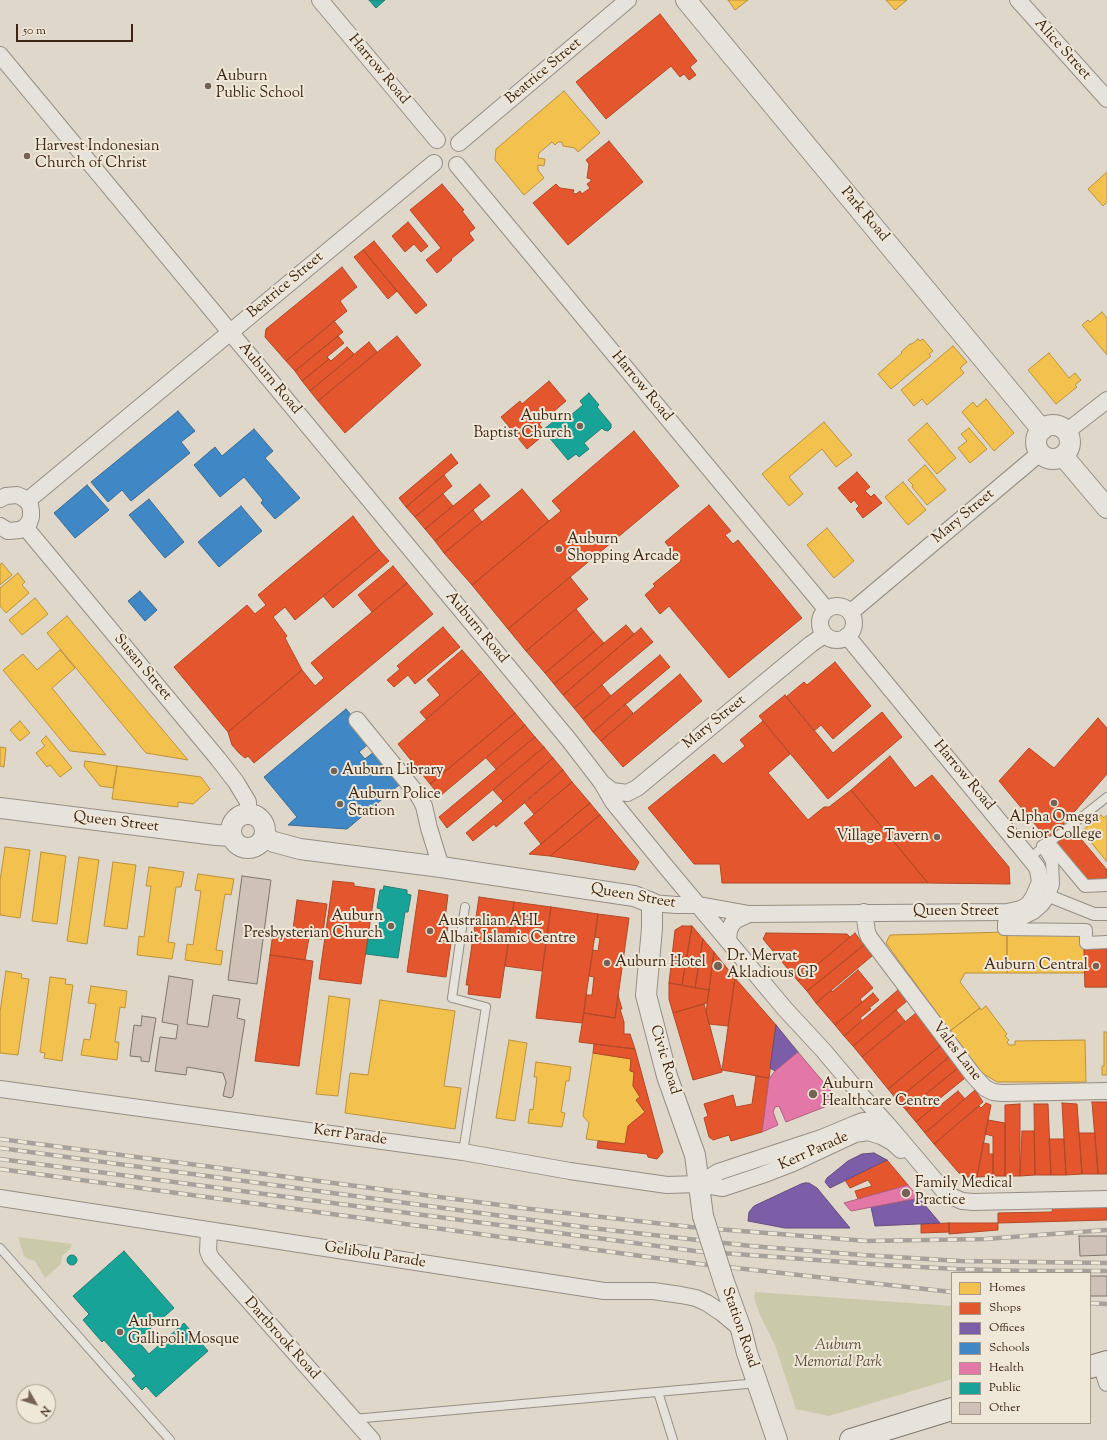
<!DOCTYPE html>
<style>
body{margin:0}
#map{position:relative;width:1107px;height:1440px;overflow:hidden;background:#dfd7c9;font-family:"Sorts Mill Goudy",serif}
canvas{display:block}
.legend{position:absolute;left:951px;top:1272px;width:140px;height:152px;box-sizing:border-box;background:#efe7d7;border:1px solid #a79989;margin:0;padding:5px 7px;list-style:none;font-size:12px;color:#3b2515}
.legend li{display:flex;align-items:center;gap:8px;height:20px}
.legend b{width:20px;border:1px solid #a79989}
.north{position:absolute;left:16px;top:1384px;width:40px;height:40px;box-sizing:border-box;background:#efe7d7;border:1px solid #a79989;border-radius:50%;rotate:129deg;font-size:11px;font-weight:700;line-height:16px;text-align:center;color:#3b2515}
.north::after{content:'';display:block;margin:auto;width:14px;height:18px;background:#746354;clip-path:polygon(50% 0,100% 100%,50% 72%,0 100%)}
.scale{position:absolute;left:16px;top:24px;width:117px;height:18px;box-sizing:border-box;border:2px solid #3b2515;border-top:0;padding-left:5px;font-size:12px;line-height:14px;white-space:nowrap;color:#3b2515;-webkit-text-stroke:3px #efe7d7;paint-order:stroke}
</style>
<div id="map">
<canvas width="1107" height="1440"></canvas>
<ul class="legend">
<li><b style="height:11px;background:#f2c14e"></b>Homes</li>
<li><b style="height:11px;background:#e4572e"></b>Shops</li>
<li><b style="height:11px;background:#7b5ea7"></b>Offices</li>
<li><b style="height:11px;background:#3f88c5"></b>Schools</li>
<li><b style="height:11px;background:#e377a8"></b>Health</li>
<li><b style="height:11px;background:#17a398"></b>Public</li>
<li><b style="height:11px;background:#cfc0b8"></b>Other</li>
</ul>
<div class="north">N</div>
<div class="scale">50 m</div>
</div>
<script>
const ctx = document.querySelector('canvas').getContext('2d');
ctx.lineJoin = 'round';
function fill(path, color) {
  ctx.fillStyle = color;
  ctx.fill(path, 'evenodd');
}
function shape(rows) {
  const path = new Path2D();
  for (const r of rows) {
    if (r.length === 3) {
      path.moveTo(r[0] + r[2], r[1]);
      path.arc(r[0], r[1], r[2], 0, 2 * Math.PI);
      continue;
    }
    path.moveTo(r[0], r[1]);
    for (let i = 2; i < r.length; i += 2) path.lineTo(r[i], r[i + 1]);
  }
  return path;
}
function trace(path, color, width, dash) {
  ctx.strokeStyle = color;
  ctx.lineWidth = width;
  ctx.lineCap = dash ? 'butt' : 'round';
  ctx.setLineDash(dash || []);
  ctx.stroke(path);
}
function drawText(font, color, halo, rows, align = 'center') {
  ctx.font = font + ' "Sorts Mill Goudy",serif';
  ctx.lineWidth = 4;
  ctx.setLineDash([]);
  ctx.textBaseline = 'middle';
  ctx.strokeStyle = halo;
  ctx.fillStyle = color;
  for (const [text, x, y, turn = 0] of rows) {
    ctx.save();
    ctx.translate(x, y);
    ctx.rotate((+turn || 0) * Math.PI / 180);
    ctx.textAlign = isNaN(turn) ? turn : align;
    if (halo) ctx.strokeText(text, 0, 0);
    ctx.fillText(text, 0, 0);
    ctx.restore();
  }
}
fill(shape([
 [18,1237,72,1244,70,1249,62,1256,61,1264,45,1278,35,1261,28,1259,24,1256],
 [755,1292,952,1306,952,1379,829,1416,796,1409,775,1345,760,1315,754,1298]
]), '#cac9aa');
const homes = shape([
 [728,0,748,0,735,10,728,0],
 [886,0,907,0,895,10,886,0],
 [564,91,600,133,578,152,575,148,563,146,562,142,558,142,555,145,552,142,539,153,538,158,545,159,544,166,538,165,538,170,544,178,524,195,495,160,496,149,564,91],
 [1107,172,1107,202,1103,206,1088,189,1107,172],
 [1102,312,1107,318,1107,355,1082,325,1088,320,1090,322,1102,312],
 [918,339,920,341,923,339,933,351,929,354,931,356,891,389,878,374,902,353,901,352,910,344,912,344,918,339],
 [953,346,967,362,960,368,964,373,927,405,922,399,914,406,901,390,953,346],
 [1049,353,1069,378,1075,373,1081,380,1075,385,1077,387,1056,404,1028,370,1049,353],
 [986,399,1014,433,994,451,962,412,973,402,977,407,986,399],
 [824,422,852,455,836,467,822,449,789,477,803,494,789,506,762,474,824,422],
 [927,423,956,458,937,474,908,440,927,423],
 [969,428,987,449,970,463,958,448,967,441,961,434,969,428],
 [925,465,946,490,927,505,912,487,913,485,908,480,925,465],
 [903,482,926,510,908,525,885,497,903,482],
 [827,528,854,561,834,578,807,545,827,528],
 [2,563,12,575,0,585,0,565,2,563],
 [18,573,25,582,22,585,29,593,6,613,0,606,0,588,18,573],
 [35,598,48,614,22,635,9,620,35,598],
 [67,616,188,760,146,753,47,633,67,616],
 [60,650,75,668,52,688,106,755,70,751,3,670,23,654,37,670,60,650],
 [20,721,30,733,20,741,10,730,20,721],
 [46,736,72,768,60,777,50,765,47,767,36,753,45,746,41,741,46,736],
 [0,747,6,748,4,767,0,766,0,747],
 [85,761,117,766,113,788,100,786,84,766,85,761],
 [117,766,201,777,210,789,193,804,178,802,178,807,112,799,117,766],
 [1101,815,1104,818,1107,815,1107,862,1082,831,1101,815],
 [5,847,30,850,20,918,0,915,0,881,5,847],
 [41,852,66,856,57,924,32,921,41,852],
 [79,857,99,860,87,944,67,941,79,857],
 [113,862,136,865,127,929,104,926,113,862],
 [149,867,184,872,181,887,176,887,168,942,175,943,172,959,137,955,139,936,144,937,151,886,146,886,149,867],
 [198,874,234,879,231,895,225,894,216,950,223,951,221,965,185,960,187,944,193,945,201,891,195,890,198,874],
 [1007,932,1007,973,965,973,960,982,980,1008,950,1031,886,943,890,935,1007,932],
 [1007,932,1085,932,1084,973,1007,973,1007,932],
 [1084,945,1107,945,1107,987,1085,987,1084,945],
 [6,971,22,974,21,978,29,979,18,1055,0,1053,0,1012,6,971],
 [50,977,66,979,65,984,73,985,62,1061,44,1058,45,1053,40,1052,50,977],
 [91,986,127,991,125,1008,120,1007,115,1042,119,1042,117,1060,81,1055,84,1039,90,1040,96,1004,88,1003,91,986],
 [329,996,350,999,338,1096,316,1094,329,996],
 [380,1000,455,1011,444,1086,461,1088,455,1129,345,1113,350,1073,368,1075,380,1000],
 [986,1006,1007,1034,1005,1036,1009,1040,1007,1042,1009,1045,1015,1045,1015,1041,1085,1040,1086,1082,997,1082,981,1072,950,1031,980,1008,981,1010,986,1006],
 [1104,1032,1107,1032,1107,1075,1102,1075,1102,1066,1104,1066,1104,1032],
 [509,1040,527,1043,515,1121,496,1118,509,1040],
 [593,1053,631,1059,630,1071,634,1072,633,1086,640,1097,636,1100,645,1112,628,1126,625,1144,586,1139,589,1123,583,1116,593,1053],
 [536,1062,571,1067,569,1081,566,1081,561,1112,565,1113,562,1127,528,1123,530,1109,533,1110,537,1077,534,1077,536,1062]
]);
fill(homes, '#f2c14e');
trace(homes, '#bb923d', 1);
const shops = shape([
 [660,14,697,61,690,67,696,75,689,80,684,74,680,77,671,66,606,119,576,82,660,14],
 [609,141,643,182,568,245,533,203,556,184,560,188,574,190,573,193,576,194,580,191,582,194,590,188,587,184,591,181,591,179,587,178,589,164,586,160,609,141],
 [442,184,464,210,462,211,475,228,469,233,474,240,451,259,452,260,437,273,426,260,441,248,410,210,442,184],
 [408,222,428,246,421,252,414,244,405,252,392,236,408,222],
 [374,241,427,305,416,314,363,250,374,241],
 [363,250,397,291,388,299,354,257,363,250],
 [342,267,357,287,340,301,347,311,286,361,265,337,266,329,342,267],
 [334,321,343,332,295,371,286,361,334,321],
 [338,336,344,343,327,357,329,359,302,381,295,371,338,336],
 [397,336,421,365,345,433,318,401,397,336],
 [369,342,377,352,318,401,310,391,369,342],
 [347,347,354,354,310,391,302,381,329,359,331,361,347,347],
 [549,381,566,401,539,424,546,433,527,449,501,417,520,401,522,404,549,381],
 [634,431,679,486,508,629,472,585,561,511,552,501,634,431],
 [451,454,458,463,406,507,399,498,451,454],
 [857,472,870,487,865,491,871,497,874,494,882,503,863,518,856,509,859,506,854,500,851,503,838,488,857,472],
 [444,475,452,486,415,517,406,507,444,475],
 [480,484,490,496,435,541,425,529,480,484],
 [522,489,549,521,472,585,444,553,522,489],
 [443,494,453,506,425,529,415,517,443,494],
 [709,505,731,531,725,535,733,544,738,540,802,618,729,678,669,606,660,614,645,595,655,586,653,584,681,561,665,542,709,505],
 [473,510,482,522,444,553,435,541,473,510],
 [353,516,379,550,295,620,285,607,273,617,287,636,285,638,302,670,228,732,174,667,247,605,255,614,266,605,258,595,353,516],
 [379,550,389,561,333,608,323,596,379,550],
 [393,566,407,583,372,612,358,595,393,566],
 [570,577,588,599,526,651,508,629,570,577],
 [407,583,433,614,254,763,248,756,245,758,239,753,232,745,228,732,302,670,315,686,324,678,311,663,407,583],
 [576,609,594,632,545,673,526,651,576,609],
 [626,625,634,634,563,695,554,684,626,625],
 [443,627,460,647,415,684,408,675,394,687,387,680,400,669,397,666,443,627],
 [641,628,653,642,574,708,563,695,641,628],
 [594,632,604,643,554,684,545,673,594,632],
 [462,650,481,672,426,719,420,712,440,695,427,680,462,650],
 [660,655,670,667,593,732,583,719,660,655],
 [835,662,871,706,833,739,821,725,814,731,786,697,804,682,807,685,835,662],
 [481,672,515,713,430,784,398,744,481,672],
 [680,674,702,701,623,767,601,741,680,674],
 [602,685,611,696,583,719,574,708,602,685],
 [785,695,833,753,882,712,902,737,828,799,759,716,785,695],
 [625,704,633,713,601,741,593,732,625,704],
 [515,713,525,725,440,796,430,784,515,713],
 [1098,718,1107,728,1107,774,1049,841,999,781,1029,748,1054,768,1098,718],
 [763,721,790,754,768,773,808,820,824,807,829,807,851,790,928,883,722,883,720,864,694,864,648,808,714,754,723,764,745,746,740,740,763,721],
 [525,725,535,737,496,769,486,758,525,725],
 [535,737,544,747,447,828,439,817,535,737],
 [544,747,553,758,503,801,493,790,544,747],
 [890,756,915,788,932,775,1009,867,1010,884,928,883,851,790,890,756],
 [553,758,563,770,496,827,494,824,473,841,466,833,553,758],
 [563,770,572,782,534,814,524,802,563,770],
 [572,782,590,803,541,844,524,823,572,782],
 [590,803,600,815,550,856,529,854,590,803],
 [600,815,639,862,635,870,550,856,600,815],
 [1073,826,1081,839,1107,870,1107,885,1088,885,1050,844,1073,826],
 [333,881,354,883,354,886,375,889,361,984,319,979,333,881],
 [419,890,448,895,445,919,449,920,445,942,451,943,446,977,407,972,419,890],
 [479,897,514,902,500,998,468,994,469,985,466,985,479,897],
 [297,900,327,904,322,939,292,936,297,900],
 [514,902,551,907,542,971,505,966,514,902],
 [551,907,598,914,582,1023,536,1018,551,907],
 [598,914,629,918,615,1018,584,1013,586,995,592,995,594,977,589,976,593,950,598,951,600,938,595,937,598,914],
 [682,926,692,926,682,985,669,983,675,930,682,926],
 [692,926,703,939,695,988,682,985,692,926],
 [273,933,309,938,305,960,270,955,273,933],
 [766,933,847,934,850,937,798,981,763,939,766,933],
 [855,933,864,945,807,991,798,981,855,933],
 [703,939,714,952,709,990,695,988,703,939],
 [864,945,872,956,816,1003,807,991,864,945],
 [1084,945,1107,945,1107,987,1085,987,1084,945],
 [714,952,735,978,728,1026,709,1024,706,1012,714,952],
 [270,955,313,961,299,1066,255,1061,270,955],
 [858,970,873,988,860,999,862,1002,835,1025,816,1003,831,990,832,992,858,970],
 [735,978,776,1025,769,1078,722,1070,735,978],
 [669,983,709,990,707,1003,673,1013,669,999,669,983],
 [898,990,907,1001,853,1046,844,1036,898,990],
 [873,993,879,1000,869,1008,871,1009,860,1018,862,1021,844,1036,835,1025,873,993],
 [618,995,622,1009,620,1009,624,1022,624,1034,630,1034,635,1049,579,1042,584,1013,615,1018,618,995],
 [704,1004,722,1072,693,1080,673,1013,704,1004],
 [896,1010,905,1021,862,1057,853,1046,896,1010],
 [916,1013,940,1046,888,1089,862,1057,916,1013],
 [594,1044,635,1049,663,1152,657,1159,648,1157,647,1154,597,1148,598,1141,625,1144,628,1126,645,1112,636,1100,640,1097,633,1086,634,1072,630,1071,631,1059,593,1053,594,1044],
 [940,1046,949,1057,897,1100,888,1089,940,1046],
 [949,1057,958,1068,906,1110,897,1100,949,1057],
 [958,1068,965,1078,933,1104,935,1106,916,1122,906,1110,958,1068],
 [756,1076,769,1078,769,1079,762,1132,731,1141,729,1135,713,1140,709,1137,704,1118,708,1116,704,1104,733,1095,736,1107,752,1104,756,1076],
 [975,1090,983,1102,934,1144,925,1133,975,1090],
 [958,1091,965,1099,925,1133,916,1122,935,1106,937,1108,958,1091],
 [1092,1102,1107,1102,1107,1174,1098,1174,1092,1102],
 [986,1103,991,1105,977,1177,965,1177,959,1173,934,1144,979,1106,981,1108,986,1103],
 [1062,1103,1077,1104,1082,1174,1066,1175,1062,1103],
 [1020,1104,1020,1176,1005,1176,1005,1105,1020,1104],
 [1034,1104,1048,1104,1051,1175,1035,1175,1034,1104],
 [988,1120,1005,1123,1005,1176,993,1176,993,1136,985,1134,988,1120],
 [1022,1131,1034,1131,1035,1175,1020,1176,1022,1131],
 [1079,1133,1095,1133,1098,1174,1082,1174,1079,1133],
 [1049,1139,1064,1139,1066,1175,1051,1175,1049,1139],
 [983,1143,989,1144,989,1154,993,1154,993,1176,977,1177,983,1143],
 [887,1160,908,1185,858,1199,855,1191,872,1186,868,1180,850,1188,845,1180,887,1160],
 [1107,1205,1107,1220,998,1223,998,1213,1052,1212,1053,1206,1107,1205],
 [949,1223,998,1223,998,1230,949,1234,949,1223],
 [949,1223,949,1232,921,1233,921,1224,949,1223]
]);
fill(shops, '#e4572e');
trace(shops, '#b14826', 1);
const offices = shape([
 [776,1025,798,1052,775,1071,770,1068,776,1025],
 [874,1153,887,1160,830,1188,825,1182,827,1178,848,1161,862,1154,874,1153],
 [805,1183,809,1183,817,1188,850,1228,785,1228,748,1221,749,1212,754,1206,801,1184,805,1183],
 [919,1198,940,1223,875,1226,871,1207,919,1198]
]);
fill(offices, '#7b5ea7');
trace(offices, '#684d7b', 1);
const schools = shape([
 [178,411,195,431,181,442,190,453,131,501,122,490,108,502,91,482,178,411],
 [254,429,273,451,265,458,300,498,275,519,261,503,263,500,244,477,220,497,194,465,215,447,222,456,254,429],
 [87,485,109,510,75,538,54,513,87,485],
 [149,499,184,542,165,558,129,515,149,499],
 [241,506,262,531,219,567,198,542,241,506],
 [140,591,157,610,145,621,128,601,140,591],
 [346,709,373,740,359,752,365,759,379,748,406,779,347,829,288,825,297,817,264,777,346,709]
]);
fill(schools, '#3f88c5');
trace(schools, '#3e6a90', 1);
const health = shape([
 [798,1052,830,1090,833,1097,832,1102,827,1106,786,1122,779,1106,775,1107,773,1112,778,1125,762,1132,769,1079,775,1071,798,1052],
 [908,1185,919,1198,851,1211,844,1203,908,1185]
]);
fill(health, '#e377a8');
trace(health, '#b15e7c', 1);
const public = shape([
 [369,0,385,0,376,8,369,0],
 [589,393,599,405,597,407,611,424,611,428,608,431,604,430,602,428,584,443,589,449,579,457,576,454,568,460,543,430,559,417,563,418,565,420,583,405,580,401,589,393],
 [384,886,407,890,407,894,411,895,408,912,405,912,398,958,366,954,368,939,377,940,381,909,377,908,380,890,383,890,384,886],
 [124,1251,174,1308,137,1340,149,1354,184,1323,208,1351,156,1397,146,1386,142,1390,132,1379,136,1376,104,1340,102,1342,83,1320,89,1314,73,1296,124,1251],
 [72,1260,5]
]);
fill(public, '#17a398');
trace(public, '#227d71', 1);
const building = shape([
 [242,876,271,880,257,984,228,980,242,876],
 [169,976,193,980,187,1024,208,1027,213,995,240,999,237,1018,245,1020,233,1096,231,1098,223,1096,226,1082,223,1073,187,1067,186,1075,155,1071,160,1037,176,1039,178,1025,162,1022,169,976],
 [142,1016,156,1018,149,1062,141,1061,141,1057,130,1056,134,1025,141,1026,142,1016],
 [1079,1236,1107,1236,1107,1255,1080,1256,1079,1236],
 [1090,1276,1107,1276,1107,1296,1090,1296,1090,1276]
]);
fill(building, '#cfc0b8');
trace(building, '#7e766d', 1);
const service = shape([
 [1030,858,1046,844,1049,843,1107,797],
 [463,1152,486,1007,452,998,465,907],
 [0,1248,170,1440],
 [658,1392,673,1440],
 [353,1419,758,1383]
]);
const pedestrian = shape([
 [1107,885,1085,886,1049,843,1043,846,1052,861,1053,884,1049,896,1043,905,1034,913,1024,918,1004,923,1004,929,1086,930,1086,943,1107,942],
 [1049,896,1094,914,1107,914]
]);
const minor = shape([
 [320,0,437,140],
 [1018,0,1107,99],
 [0,55,569,740,602,783,613,802,667,868,785,1009,823,1050,861,1095,888,1125,944,1191,953,1197,962,1201,973,1202,1107,1199],
 [459,143,628,0],
 [457,165,826,609],
 [1066,432,1107,400],
 [0,499,6,496,17,495,22,497,27,501,30,505,31,511,31,517,29,523,25,527,20,530,8,531,0,526],
 [27,501,434,163],
 [25,527,219,760,236,782,248,802,248,815],
 [837,623,17],
 [851,612,1040,453],
 [357,720,418,795,424,806,429,828,441,867],
 [602,783,612,791,620,792,627,793,637,788,811,644,824,635],
 [652,903,676,905,699,905,749,914,1007,912,1021,909,1028,905,1033,898,1040,882,1038,870,1036,866,847,636],
 [864,912,867,932,869,937,973,1075,985,1088,993,1092,1002,1093,1107,1091],
 [728,941,729,930,732,924,736,920,749,914],
 [0,1089,463,1152,570,1171,667,1185,699,1184,723,1188,762,1175,793,1163,855,1134,868,1132,881,1136,892,1142,901,1150],
 [699,1184,718,1172,824,1137,855,1124,863,1121,880,1121,887,1124],
 [0,1198,604,1291,653,1291,681,1295,696,1298,707,1303,722,1313,741,1329],
 [209,1231,208,1251,211,1258,372,1440],
 [1101,1364,1107,1383]
]);
const tertiary = shape([
 [686,0,1042,430],
 [1053,442,17],
 [1063,456,1107,508],
 [0,808,216,835,232,836],
 [248,831,17],
 [264,837,274,842,300,849,441,867,634,896,652,903,652,928,646,995,667,1076,695,1155,703,1216],
 [724,1282,741,1329,747,1353,777,1440]
]);
const secondary = shape([
 [1090,1367,1107,1362],
 [851,1440,952,1409]
]);
trace(service, '#968e84', 10);
trace(pedestrian, '#968e84', 14);
trace(minor, '#968e84', 18);
trace(tertiary, '#968e84', 22);
trace(secondary, '#7e766d', 24);
trace(service, '#e6e2dc', 8);
trace(pedestrian, '#e6e2dc', 12);
trace(minor, '#e6e2dc', 16);
trace(tertiary, '#e6e2dc', 20);
trace(secondary, '#e6e2dc', 22);
const rail = shape([
 [0,1139,530,1209,691,1227,867,1241,985,1239,1107,1230],
 [0,1148,591,1228,751,1246,862,1255,960,1261,1107,1263],
 [0,1159,695,1251,884,1265,956,1269,1025,1271,1107,1271],
 [0,1169,700,1264,952,1292],
 [1090,1303,1107,1304]
]);
trace(rail, '#a7a19b', 4.5);
trace(rail, '#efe7d7', 3, [9]);
const tertiaryBridge = shape([
 [703,1216,724,1282]
]);
trace(tertiaryBridge, '#968e84', 22, []);
trace(tertiaryBridge, '#e6e2dc', 20);
for (const [x, y, r, color] of [
 [208,86,4,"#746354"],
 [27,156,4,"#746354"],
 [580,426,4,"#746354"],
 [559,549,4,"#746354"],
 [334,771,4,"#746354"],
 [1054,803,4,"#746354"],
 [340,804,4,"#746354"],
 [937,837,4,"#746354"],
 [391,926,4,"#746354"],
 [430,931,4,"#746354"],
 [607,963,4,"#746354"],
 [718,966,5,"#746354"],
 [1096,966,4,"#746354"],
 [813,1094,5,"#746354"],
 [906,1193,5,"#746354"],
 [120,1332,4,"#746354"]
]) {
  const dot = new Path2D();
  dot.arc(x, y, r, 0, 2 * Math.PI);
  ctx.fillStyle = color;
  ctx.fill(dot);
  trace(dot, '#efe7d7', 1.5);
}
drawText('15px', '#3b2515', '#efe7d7', [
 ["Alice Street",1062,50,48],
 ["Harrow Road",378,70,50],
 ["Beatrice Street",544,72,-40],
 ["Park Road",864,215,50],
 ["Beatrice Street",286,286,-40],
 ["Auburn Road",269,379,50],
 ["Harrow Road",641,387,50],
 ["Mary Street",964,517,-40],
 ["Auburn Road",476,628,50],
 ["Susan Street",142,668,50],
 ["Mary Street",715,723,-39],
 ["Harrow Road",963,776,50],
 ["Queen Street",116,823,7],
 ["Queen Street",633,897,10],
 ["Queen Street",956,912],
 ["Vales Lane",956,1052,52],
 ["Civic Road",664,1060,73],
 ["Kerr Parade",350,1136,8],
 ["Kerr Parade",814,1152,-24],
 ["Gelibolu Parade",375,1256,9],
 ["Station Road",739,1328,71],
 ["Dartbrook Road",281,1339,48]
]);
drawText('15px', '#3b2515', '#efe7d7', [
 ["Auburn",216,77],
 ["Public School",216,94],
 ["Harvest Indonesian",35,147],
 ["Church of Christ",35,164],
 ["Auburn",572,417,"right"],
 ["Baptist Church",572,434,"right"],
 ["Auburn",567,540],
 ["Shopping Arcade",567,557],
 ["Auburn Library",342,771],
 ["Auburn Police",348,795],
 ["Station",348,812],
 ["Alpha Omega",1054,818,"center"],
 ["Senior College",1054,835,"center"],
 ["Village Tavern",929,837,"right"],
 ["Auburn",383,917,"right"],
 ["Presbysterian Church",383,934,"right"],
 ["Australian AHL",438,922],
 ["Albait Islamic Centre",438,939],
 ["Dr. Mervat",727,957],
 ["Akladious GP",727,974],
 ["Auburn Hotel",615,963],
 ["Auburn Central",1088,966,"right"],
 ["Auburn",822,1085],
 ["Healthcare Centre",822,1102],
 ["Family Medical",915,1184],
 ["Practice",915,1201],
 ["Auburn",128,1323],
 ["Gallipoli Mosque",128,1340]
], 'left');
drawText('italic 15px', '#5a4b34', '#efe7d7', [
 ["Auburn",838,1346],
 ["Memorial Park",838,1363]
]);
</script>
